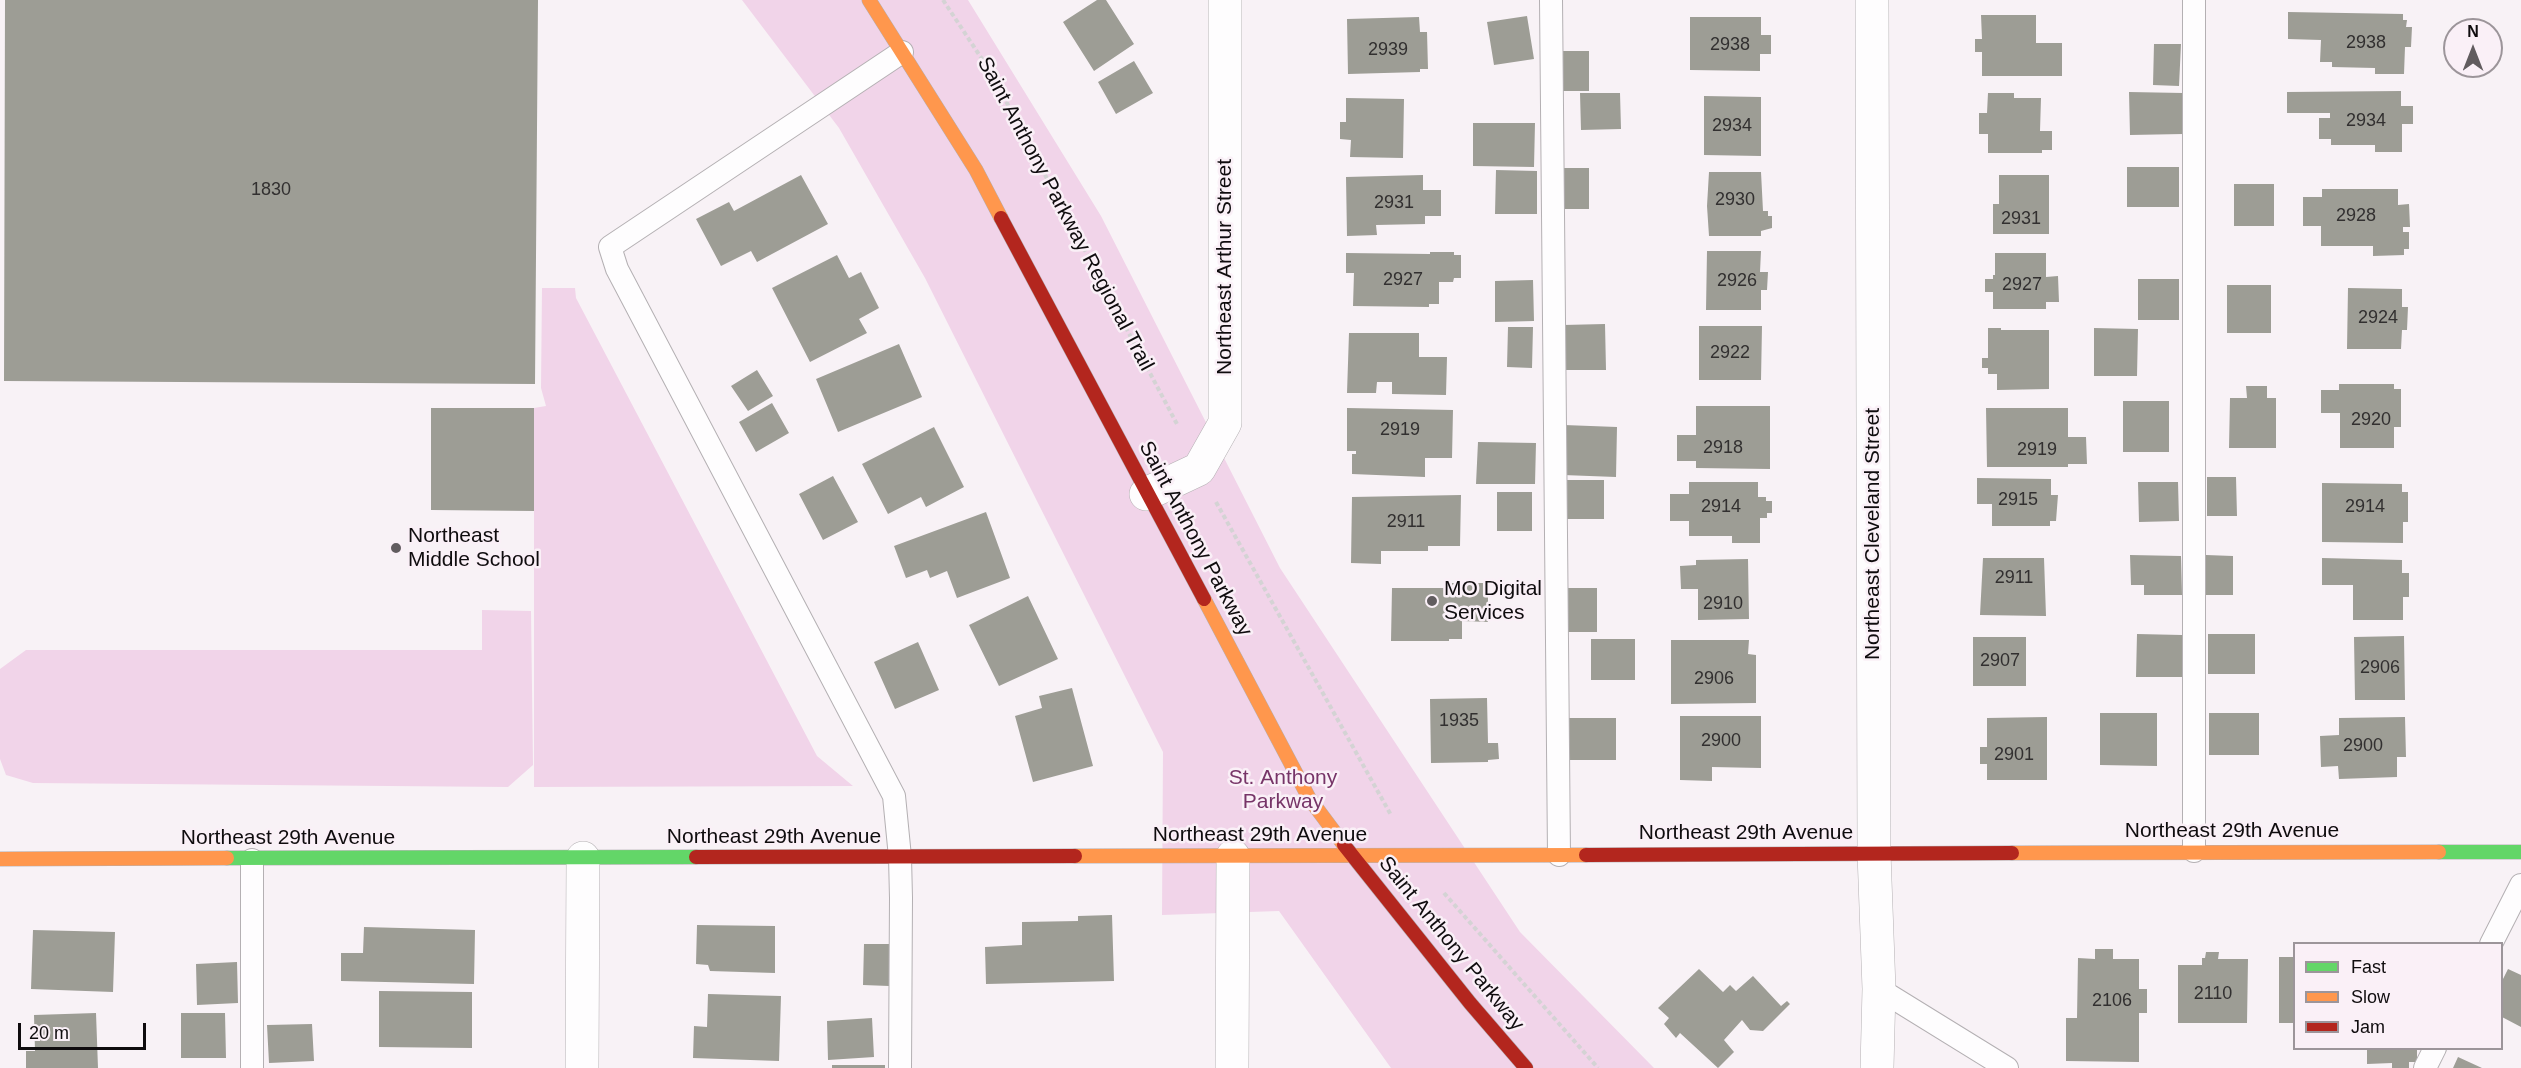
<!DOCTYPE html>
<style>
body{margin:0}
#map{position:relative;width:2521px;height:1068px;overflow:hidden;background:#f8f2f6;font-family:Helvetica,sans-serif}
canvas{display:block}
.legend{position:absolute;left:2293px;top:942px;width:210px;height:108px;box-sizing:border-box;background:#faf0f7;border:2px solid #9c959a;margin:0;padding:8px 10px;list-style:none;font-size:18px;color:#0f0c0e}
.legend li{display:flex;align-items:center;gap:12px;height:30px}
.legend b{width:30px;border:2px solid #9c959a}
.north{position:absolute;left:2443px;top:18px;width:60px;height:60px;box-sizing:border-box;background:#faf0f7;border:2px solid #9c959a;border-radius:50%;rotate:0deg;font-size:16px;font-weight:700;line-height:24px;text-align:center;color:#0f0c0e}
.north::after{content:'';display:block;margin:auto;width:21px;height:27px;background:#615c5f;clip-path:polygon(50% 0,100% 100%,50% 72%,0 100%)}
.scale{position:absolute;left:18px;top:1023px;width:128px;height:27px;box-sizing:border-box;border:3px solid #0f0c0e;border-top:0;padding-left:8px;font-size:18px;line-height:21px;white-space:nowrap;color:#0f0c0e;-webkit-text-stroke:4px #faf0f7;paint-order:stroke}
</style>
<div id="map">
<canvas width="2521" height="1068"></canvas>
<ul class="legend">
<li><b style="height:8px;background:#63d668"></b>Fast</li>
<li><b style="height:8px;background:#ff974d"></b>Slow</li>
<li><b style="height:8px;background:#b3261e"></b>Jam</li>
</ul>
<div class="north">N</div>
<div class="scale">20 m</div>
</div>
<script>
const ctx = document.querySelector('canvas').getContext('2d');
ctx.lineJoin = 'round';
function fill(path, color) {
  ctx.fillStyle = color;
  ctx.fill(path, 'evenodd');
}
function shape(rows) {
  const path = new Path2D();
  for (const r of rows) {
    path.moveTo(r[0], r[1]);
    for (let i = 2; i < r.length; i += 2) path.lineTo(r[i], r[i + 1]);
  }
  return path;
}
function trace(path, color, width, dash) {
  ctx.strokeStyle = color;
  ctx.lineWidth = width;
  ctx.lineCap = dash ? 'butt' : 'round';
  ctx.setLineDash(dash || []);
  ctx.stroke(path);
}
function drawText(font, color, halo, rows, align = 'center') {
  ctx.font = font + ' Helvetica,sans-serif';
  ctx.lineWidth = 5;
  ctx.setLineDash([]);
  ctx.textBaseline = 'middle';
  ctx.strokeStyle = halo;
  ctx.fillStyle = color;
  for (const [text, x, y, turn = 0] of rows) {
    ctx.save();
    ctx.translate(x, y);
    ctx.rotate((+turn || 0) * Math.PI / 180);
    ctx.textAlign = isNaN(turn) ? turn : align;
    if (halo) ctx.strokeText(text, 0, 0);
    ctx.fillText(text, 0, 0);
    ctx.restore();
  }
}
fill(shape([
 [742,0,968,0,1101,216,1280,568,1520,932,1654,1068,1391,1068,1279,911,1162,915,1163,752,925,278,839,128],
 [542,288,575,288,576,298,817,756,853,786,534,787,534,408,546,406,541,388],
 [482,610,531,611,533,765,508,787,33,783,6,775,0,759,0,669,26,650,482,650]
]), '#f1d4e9');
fill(shape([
 [5,0,538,0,535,384,4,381],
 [1097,0,1106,0,1134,44,1094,71,1063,22],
 [2288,12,2403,14,2403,20,2407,20,2406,27,2412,27,2411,47,2405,47,2404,74,2375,74,2375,68,2332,67,2332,62,2320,62,2321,40,2288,39],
 [1981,15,2036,15,2036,43,2062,43,2062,76,1982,76,1982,52,1975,52,1975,39,1982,39],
 [1527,16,1534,59,1494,65,1487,22],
 [1419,17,1420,32,1427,32,1428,69,1420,69,1420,72,1348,74,1347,19],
 [1690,17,1761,17,1761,35,1771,35,1771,54,1760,54,1760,71,1690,70],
 [2154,44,2181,44,2179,86,2153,85],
 [1563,51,1589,51,1589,91,1563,91],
 [1134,61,1153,93,1116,114,1098,82],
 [2401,91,2401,106,2413,106,2413,124,2402,124,2402,152,2375,152,2375,145,2331,145,2331,139,2319,139,2319,118,2330,118,2330,113,2287,113,2287,92],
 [2129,92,2183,93,2183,134,2130,135],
 [1580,93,1620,93,1621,129,1581,130],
 [1988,93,2014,93,2014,98,2041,98,2040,131,2052,131,2052,150,2042,150,2042,153,1988,153,1988,134,1979,134,1979,113,1987,113],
 [1704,96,1761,97,1761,156,1704,155],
 [1346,98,1404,99,1403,158,1350,157,1351,140,1340,139,1340,122,1346,122],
 [1473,123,1535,123,1534,167,1473,166],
 [2127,167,2179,167,2179,207,2127,207],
 [1561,168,1589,168,1589,209,1562,209],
 [1496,170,1537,171,1537,214,1495,214],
 [1709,172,1761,172,1763,211,1768,211,1768,216,1772,216,1772,228,1761,231,1761,236,1709,236,1707,206],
 [801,175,828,224,757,262,751,251,721,266,696,219,729,202,734,211],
 [1423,175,1423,190,1441,190,1441,216,1425,216,1425,224,1376,225,1377,235,1347,236,1346,177],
 [1999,175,2049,175,2049,234,1993,234,1993,204,1999,204],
 [2234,184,2274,184,2274,226,2234,226],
 [2322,189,2398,189,2398,205,2409,204,2410,227,2403,227,2403,232,2409,232,2409,249,2404,249,2404,255,2373,256,2373,246,2321,246,2321,226,2303,226,2303,197,2322,197],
 [1707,251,1761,251,1760,272,1768,272,1767,290,1761,290,1761,310,1706,310],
 [1430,252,1454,252,1454,255,1461,255,1461,278,1454,278,1453,282,1439,282,1439,304,1429,304,1429,307,1353,306,1354,273,1346,273,1346,253,1430,254],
 [1995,253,2046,253,2046,277,2058,276,2059,302,2046,302,2046,309,1993,309,1993,292,1985,292,1985,279,1993,279,1993,275,1995,275],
 [837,255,849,278,861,272,879,308,859,319,867,333,810,362,772,288],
 [2138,279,2179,279,2179,320,2138,320],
 [1533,280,1534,321,1495,322,1495,281],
 [2227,285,2271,285,2271,333,2227,333],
 [2348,288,2402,289,2402,307,2408,307,2407,330,2402,330,2401,349,2347,349],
 [1605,324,1606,370,1563,370,1563,325],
 [1699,326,1762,326,1761,380,1699,380],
 [1508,327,1533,327,1532,368,1507,367],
 [1988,328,2001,328,2001,330,2049,330,2049,389,1997,390,1997,374,1988,374,1988,368,1982,368,1982,358,1988,358],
 [2094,328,2138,329,2137,376,2094,376],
 [1349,333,1419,333,1419,357,1447,357,1446,395,1392,394,1392,382,1377,382,1376,393,1347,393],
 [899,344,922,397,838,432,816,379],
 [757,370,773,396,748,411,731,386],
 [2339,384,2394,384,2394,389,2401,389,2401,427,2394,427,2394,448,2340,448,2340,413,2321,413,2321,390,2339,390],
 [2246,386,2267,386,2267,398,2276,398,2276,448,2229,448,2230,398,2247,398],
 [2123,401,2169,401,2169,452,2123,452],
 [772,403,789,433,756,452,739,422],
 [1696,406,1770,406,1770,469,1696,468,1696,461,1677,461,1677,435,1696,435],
 [431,408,534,408,534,511,431,510],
 [1347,408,1453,410,1452,458,1425,458,1425,477,1352,474,1352,454,1356,454,1356,451,1347,451],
 [1986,408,2068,408,2068,437,2086,437,2087,464,2068,464,2068,467,1987,467],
 [1564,425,1617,427,1616,477,1563,475],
 [934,427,964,487,926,507,921,497,888,514,862,464],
 [1478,442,1536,443,1535,484,1476,484],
 [833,476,858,522,823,540,799,494],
 [2207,477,2236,477,2237,516,2207,516],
 [1977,478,2051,479,2051,495,2058,495,2056,521,2050,521,2050,526,1992,526,1992,504,1977,504],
 [1563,480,1604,480,1604,519,1563,519],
 [1689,482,1758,482,1758,497,1766,497,1766,501,1772,501,1772,513,1767,513,1767,518,1760,518,1760,543,1732,543,1732,536,1689,536,1689,521,1670,521,1670,494,1689,494],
 [2138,482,2178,482,2179,521,2139,522],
 [2322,483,2402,484,2402,492,2408,492,2408,522,2403,522,2403,543,2322,542],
 [1497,492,1532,492,1532,531,1497,531],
 [1461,495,1460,546,1428,546,1428,551,1381,551,1381,564,1351,563,1352,497],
 [986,512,1010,578,957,598,947,571,930,578,927,570,906,578,894,546],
 [2130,555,2181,556,2182,595,2144,595,2144,585,2131,585],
 [2206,555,2233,556,2233,595,2206,595],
 [1983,558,2044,558,2046,616,1980,615],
 [2322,558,2402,560,2402,573,2409,573,2409,597,2403,597,2403,620,2353,620,2353,585,2322,585],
 [1748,559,1749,619,1698,620,1698,589,1681,589,1680,566,1696,565,1696,560],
 [1446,583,1488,583,1488,622,1462,621,1462,639,1449,639,1449,641,1391,641,1392,588,1446,588],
 [1563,588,1597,588,1597,632,1562,632],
 [1028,596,1058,659,999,686,969,625],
 [2137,634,2182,635,2182,677,2136,677],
 [2208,634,2255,634,2255,674,2208,674],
 [2404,636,2405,700,2355,700,2354,637],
 [1973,637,2026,637,2026,686,1973,686],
 [1591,639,1635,639,1635,680,1591,680],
 [1671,640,1749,640,1748,654,1756,655,1756,703,1671,704],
 [918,642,939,690,895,709,874,662],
 [1072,688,1093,766,1033,782,1015,716,1042,708,1039,696],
 [1487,698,1488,743,1498,743,1499,759,1488,760,1488,762,1431,763,1430,699],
 [2100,713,2157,713,2157,766,2100,765],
 [2209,713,2259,713,2259,755,2209,755],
 [1680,716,1761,716,1761,768,1712,767,1712,781,1680,780],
 [2047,717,2047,780,1987,780,1987,764,1980,764,1980,747,1987,747,1987,718],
 [2405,717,2406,757,2397,757,2397,777,2339,779,2338,766,2321,767,2320,736,2339,735,2339,718],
 [1565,718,1616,718,1616,760,1565,760],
 [1112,915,1114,981,986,984,985,947,1022,945,1022,922,1078,921,1078,916],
 [697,925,775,926,775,973,710,971,708,965,696,964],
 [364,927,475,930,474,984,341,981,341,953,363,953],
 [33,930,115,932,113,992,31,989],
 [864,944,890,944,889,986,863,985],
 [2095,949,2113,949,2113,959,2139,959,2139,989,2147,989,2147,1013,2139,1013,2139,1062,2066,1061,2066,1018,2077,1018,2078,958,2095,959],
 [2206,952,2219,952,2218,959,2248,959,2247,1023,2178,1023,2178,965,2202,965,2202,958,2205,958],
 [2279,957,2294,957,2294,1023,2279,1023],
 [237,962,238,1003,197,1005,196,964],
 [1699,969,1723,992,1730,985,1736,991,1753,976,1781,1006,1787,1001,1790,1004,1763,1031,1750,1030,1742,1020,1724,1040,1734,1052,1718,1068,1680,1033,1676,1038,1664,1024,1669,1018,1658,1008],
 [2508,969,2521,975,2521,1027,2502,1017,2502,981],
 [379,991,472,992,472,1048,379,1047],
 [708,994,781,996,779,1061,693,1058,694,1026,707,1027],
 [96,1013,98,1068,26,1068,26,1051,35,1051,34,1015],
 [181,1013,225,1013,226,1058,181,1058],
 [872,1018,874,1057,828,1060,827,1021],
 [312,1024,314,1061,269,1063,267,1025],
 [2367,1048,2417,1048,2417,1062,2409,1062,2409,1068,2392,1068,2392,1063,2367,1064],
 [2458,1057,2482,1068,2453,1068],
 [832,1065,885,1065,885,1068,832,1068]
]), '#9d9d95');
const lane = shape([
 [1551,0,1559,855],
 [2194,0,2194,851],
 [2491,944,2521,885],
 [1879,989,2007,1068],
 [252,1068,252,860],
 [900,1068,901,898,900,857,894,796,617,269,610,247,902,52],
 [2425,1068,2435,1048]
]);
const street = shape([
 [1872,0,1874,853,1879,989,1877,1068],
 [1146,494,1199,469,1225,423,1225,0],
 [582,1068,583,858],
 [1232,1068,1233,856]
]);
const fast = shape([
 [2439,852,2521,852],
 [227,858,696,857]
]);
const slow = shape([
 [869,0,976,170,1001,218],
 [1204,599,1309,798,1344,845],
 [2012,853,2439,852],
 [1075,856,1586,855],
 [0,859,227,858]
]);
const jam = shape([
 [1001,218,1204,599],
 [1344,845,1470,1003,1526,1068],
 [1586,855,2012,853],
 [696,857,1075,856]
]);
trace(lane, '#b4b0b3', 24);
trace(street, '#b4b0b3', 34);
trace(fast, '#b4b0b3', 15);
trace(slow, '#b4b0b3', 15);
trace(jam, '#b4b0b3', 15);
trace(shape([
 [943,0,990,71,1178,426],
 [1216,502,1391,815],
 [1444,893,1598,1068]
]), '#d4d3d4', 4, [4.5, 3]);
trace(lane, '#fefdfe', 22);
trace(street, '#fefdfe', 33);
trace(fast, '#63d668', 14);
trace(slow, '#ff974d', 14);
trace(jam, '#b3261e', 14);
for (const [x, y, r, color] of [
 [396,548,6,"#615c5f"],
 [1432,601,6,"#615c5f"]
]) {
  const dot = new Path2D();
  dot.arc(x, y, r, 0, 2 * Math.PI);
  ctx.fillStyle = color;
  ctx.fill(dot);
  trace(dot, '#faf0f7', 2);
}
drawText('18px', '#323030', null, [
 ["2938",2366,43],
 ["2938",1730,45],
 ["2939",1388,50],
 ["2934",2366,121],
 ["2934",1732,126],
 ["1830",271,190],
 ["2930",1735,200],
 ["2931",1394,203],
 ["2928",2356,216],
 ["2931",2021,219],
 ["2927",1403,280],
 ["2926",1737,281],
 ["2927",2022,285],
 ["2924",2378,318],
 ["2922",1730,353],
 ["2920",2371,420],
 ["2919",1400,430],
 ["2918",1723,448],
 ["2919",2037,450],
 ["2915",2018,500],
 ["2914",1721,507],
 ["2914",2365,507],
 ["2911",1406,522],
 ["2911",2014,578],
 ["2910",1723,604],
 ["2907",2000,661],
 ["2906",2380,668],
 ["2906",1714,679],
 ["1935",1459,721],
 ["2900",1721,741],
 ["2900",2363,746],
 ["2901",2014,755],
 ["2110",2213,994],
 ["2106",2112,1001]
]);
drawText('21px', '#0f0c0e', '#faf0f7', [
 ["Saint Anthony Parkway Regional Trail",1065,214,62],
 ["Northeast Arthur Street",1225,267,-90],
 ["Northeast Cleveland Street",1873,534,-90],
 ["Saint Anthony Parkway",1195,539,62],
 ["Northeast 29th Avenue",2232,831],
 ["Northeast 29th Avenue",1746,833],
 ["Northeast 29th Avenue",1260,835],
 ["Northeast 29th Avenue",774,837],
 ["Northeast 29th Avenue",288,838],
 ["Saint Anthony Parkway",1451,944,51]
]);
drawText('21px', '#0f0c0e', '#faf0f7', [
 ["Northeast",408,536],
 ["Middle School",408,560],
 ["MO Digital",1444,589],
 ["Services",1444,613]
], 'left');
drawText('21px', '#773568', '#faf0f7', [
 ["St. Anthony",1283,778],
 ["Parkway",1283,802]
]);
</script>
